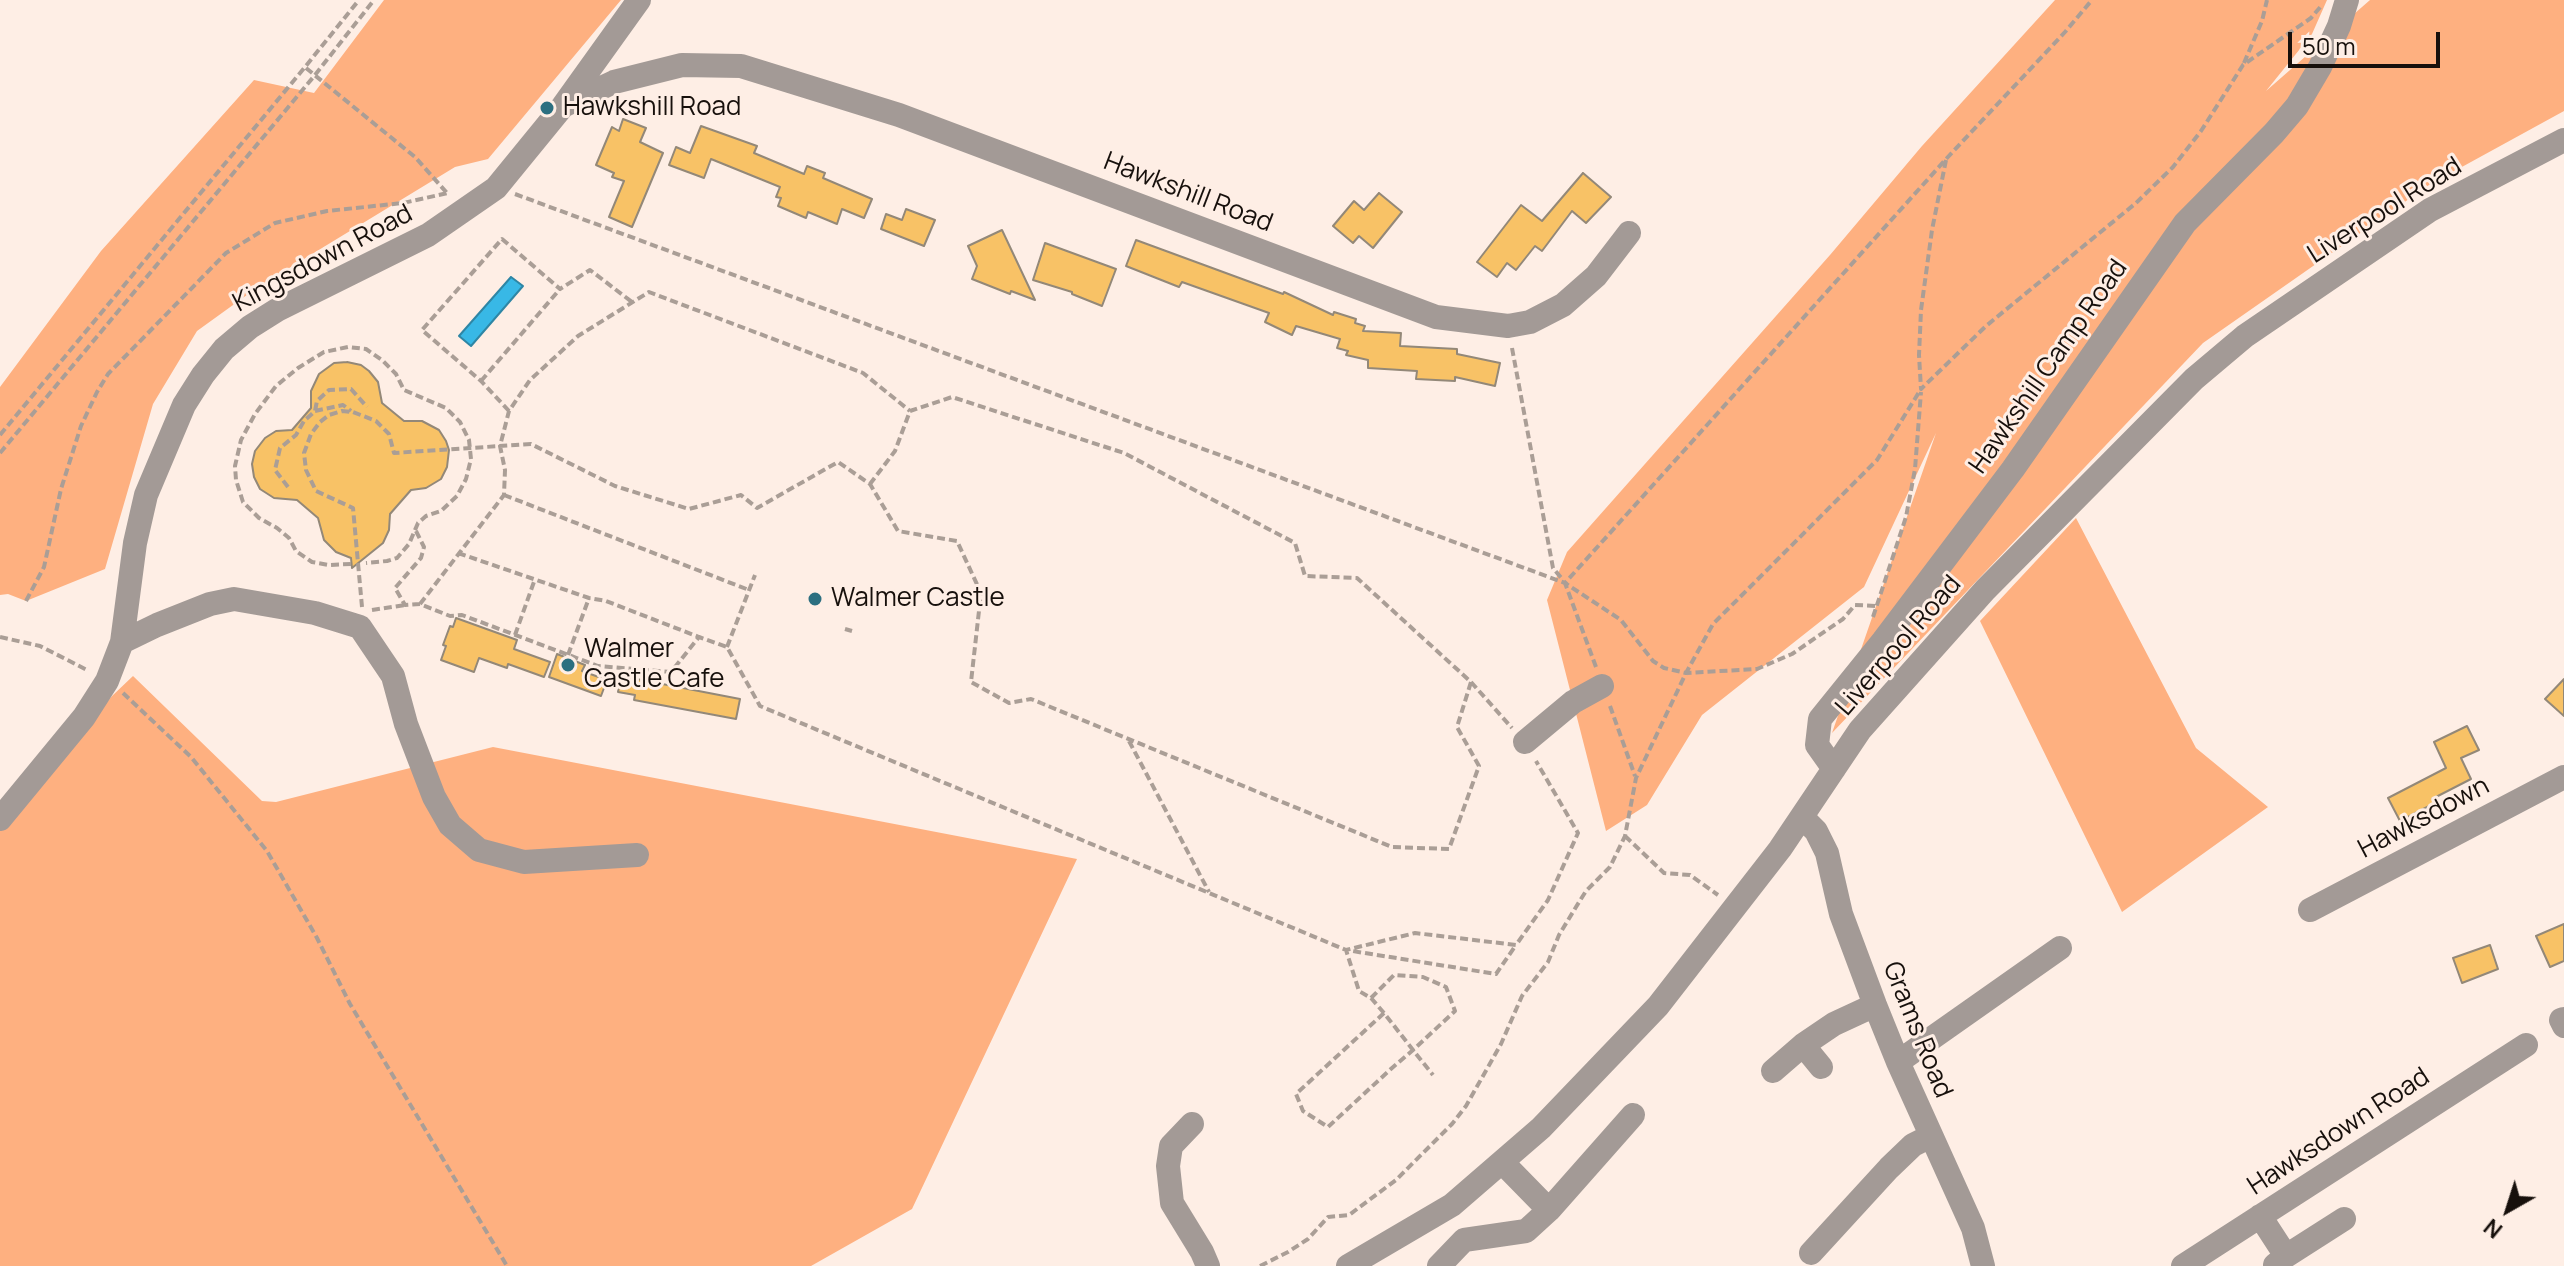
<!DOCTYPE html>
<style>
body{margin:0}
#map{position:relative;width:2564px;height:1266px;overflow:hidden;background:#feeee5;font-family:Manrope,sans-serif}
canvas{display:block}
.north{position:absolute;left:2468px;top:1170px;width:80px;height:80px;-webkit-text-stroke:6px #feeee5;paint-order:stroke;rotate:219deg;font-size:22px;font-weight:700;line-height:32px;text-align:center;color:#17100c}
.north::after{content:'';display:block;margin:auto;width:28px;height:36px;background:#17100c;clip-path:polygon(50% 0,100% 100%,50% 72%,0 100%)}
.scale{position:absolute;left:2288px;top:32px;width:152px;height:36px;box-sizing:border-box;border:4px solid #17100c;border-top:0;padding-left:10px;font-size:24px;line-height:28px;white-space:nowrap;color:#17100c;-webkit-text-stroke:6px #feeee5;paint-order:stroke}
</style>
<div id="map">
<canvas width="2564" height="1266"></canvas>
<div class="north">N</div>
<div class="scale">50 m</div>
</div>
<script>
const ctx = document.querySelector('canvas').getContext('2d');
ctx.lineJoin = 'round';
function fill(path, color) {
  ctx.fillStyle = color;
  ctx.fill(path, 'evenodd');
}
function shape(rows) {
  const path = new Path2D();
  for (const r of rows) {
    path.moveTo(r[0], r[1]);
    for (let i = 2; i < r.length; i += 2) path.lineTo(r[i], r[i + 1]);
  }
  return path;
}
function trace(path, color, width, dash) {
  ctx.strokeStyle = color;
  ctx.lineWidth = width;
  ctx.lineCap = dash ? 'butt' : 'round';
  ctx.setLineDash(dash || []);
  ctx.stroke(path);
}
function drawText(font, color, halo, rows, align = 'center') {
  ctx.font = font + ' Manrope,sans-serif';
  ctx.lineWidth = 6;
  ctx.setLineDash([]);
  ctx.textBaseline = 'middle';
  ctx.strokeStyle = halo;
  ctx.fillStyle = color;
  for (const [text, x, y, turn = 0] of rows) {
    ctx.save();
    ctx.translate(x, y);
    ctx.rotate((+turn || 0) * Math.PI / 180);
    ctx.textAlign = isNaN(turn) ? turn : align;
    if (halo) ctx.strokeText(text, 0, 0);
    ctx.fillText(text, 0, 0);
    ctx.restore();
  }
}
fill(shape([
 [384,0,621,0,488,159,455,167,258,287,197,331,153,404,105,569,26,601,8,594,0,595,0,387,101,251,254,80,314,93],
 [2055,0,2327,0,2312,34,2266,91,2370,0,2564,0,2564,111,2429,185,2203,343,1832,733,1936,433,1864,587,1702,715,1647,805,1606,831,1547,600,1567,552,1830,255,1922,146],
 [2076,518,2196,748,2268,807,2122,912,1980,621],
 [133,676,262,801,276,802,493,747,1077,859,912,1209,811,1266,0,1266,0,831,112,696]
]), '#feb080');
const water = shape([
 [511,277,523,286,471,346,459,336,511,277]
]);
fill(water, '#38b8e6');
trace(water, '#2e86a5', 2);
const building = shape([
 [623,119,646,128,640,142,663,153,632,227,609,217,624,181,612,177,614,173,596,165,612,127,619,131,623,119],
 [701,126,757,146,754,153,804,174,807,166,825,173,823,178,872,199,864,218,842,209,837,224,808,212,806,218,778,206,781,198,776,197,780,187,711,159,704,178,669,165,676,147,690,153,701,126],
 [1583,173,1611,197,1586,223,1572,211,1542,251,1535,246,1516,270,1507,263,1497,277,1477,262,1521,205,1542,221,1583,173],
 [1379,193,1402,212,1373,248,1359,236,1353,243,1333,226,1354,201,1364,210,1379,193],
 [906,209,935,220,924,246,881,229,886,214,902,220,906,209],
 [1002,230,1035,300,1011,291,1010,294,972,279,977,266,968,246,1002,230],
 [1136,240,1283,294,1284,292,1333,315,1334,312,1356,319,1355,323,1365,326,1363,331,1401,333,1400,346,1457,349,1457,354,1500,363,1495,386,1455,377,1455,381,1416,379,1417,371,1368,368,1368,360,1346,355,1348,351,1337,348,1340,339,1296,326,1292,335,1265,322,1269,313,1182,282,1179,287,1126,266,1136,240],
 [1045,243,1116,269,1102,306,1072,294,1072,292,1033,280,1045,243],
 [347,362,361,365,369,371,378,382,382,403,404,421,422,421,439,430,446,441,449,450,447,467,441,479,426,488,411,490,390,514,389,530,383,543,352,568,351,558,336,552,324,540,318,518,297,500,274,498,260,489,254,477,252,464,255,451,265,438,276,431,292,430,311,408,311,391,319,374,334,363,347,362],
 [456,618,517,640,514,649,550,662,544,677,508,664,507,668,479,658,474,672,441,660,446,646,443,645,450,626,453,627,456,618],
 [557,654,585,665,582,671,607,680,601,696,549,677,557,654],
 [621,676,740,699,736,719,634,700,635,695,618,692,621,676],
 [2564,679,2564,716,2545,699,2564,679],
 [2467,726,2479,750,2461,758,2471,779,2432,799,2435,803,2400,821,2388,798,2446,768,2434,742,2467,726],
 [2564,924,2564,961,2550,967,2536,936,2564,924],
 [2490,945,2498,969,2462,983,2453,958,2490,945]
]);
fill(building, '#f8c266');
trace(building, '#938878', 2);
trace(shape([
 [2244,63,2262,21,2267,0],
 [306,68,415,157,447,193],
 [1946,160,1932,230,1921,310,1919,355,1921,389,1986,326,2136,203,2173,167,2201,131,2243,65,2311,18,2322,5],
 [515,194,1565,583,1621,620,1653,661,1664,668,1686,673,1757,669,1792,654,1843,619,1855,605,1877,606],
 [1512,348,1553,568,1563,580],
 [481,381,560,289],
 [315,411,343,405,351,411],
 [509,411,481,381,422,330,502,239,560,289,590,270,632,302],
 [0,435,305,67,359,0],
 [0,453,315,75,374,0],
 [288,487,275,470,280,448,296,435,304,421,315,411,317,401,329,390,351,389,367,407],
 [504,495,749,590],
 [416,531,424,547,421,558,395,588,405,605,420,604,450,616,462,615,598,666,671,672,699,637,727,647,760,706,1346,950,1415,933,1516,945,1548,900,1578,833,1536,761],
 [458,553,589,598,606,601,699,637],
 [351,564,329,565,312,562,296,551,289,538,277,528,259,518,243,502,236,480,235,466,241,440,255,414,276,386,298,368,324,352,348,347,366,349,382,360,396,374,404,390,446,408,460,422,469,440,471,459,466,479,457,496,441,511,426,516,418,523,409,544,397,558,387,561,366,563],
 [26,601,44,567,61,489,81,426,97,392,108,374,226,253,275,223,327,211,403,203,448,193],
 [420,604,504,495,505,470,500,446,509,411,530,380,578,336,649,292,863,373,910,411],
 [362,607,353,508,316,491,306,470,304,453,311,434,320,422,329,415,342,411,353,412,376,421,389,434,394,453,531,444,615,486,689,509,741,495,757,508,838,462,870,484,898,531,957,541,981,593,971,682,1009,703,1031,699,1392,847,1449,849,1479,766,1457,727,1471,682,1357,578,1305,576,1295,543,1124,453,952,397,910,411,895,451,870,484],
 [372,610,405,605],
 [1873,617,1906,517,1915,469,1921,392],
 [845,629,852,631],
 [515,635,535,579],
 [0,637,40,646,89,671],
 [727,647,755,575],
 [568,655,589,598],
 [1596,667,1565,583,1947,158,2065,32,2092,0],
 [1471,682,1512,728],
 [123,693,191,757,267,851,317,938,350,1004,507,1266],
 [1610,706,1635,776],
 [1129,741,1209,892],
 [1625,836,1664,873,1690,875,1718,895],
 [1371,998,1394,975,1423,977,1446,987,1455,1011,1413,1050,1392,1068,1328,1127,1303,1111,1296,1094,1384,1013,1413,1050,1433,1075],
 [1384,1013,1371,998,1359,991,1346,950,1496,974,1516,945],
 [1260,1266,1288,1252,1308,1239,1328,1217,1349,1215,1396,1180,1452,1124,1466,1106,1501,1044,1522,996,1548,962,1559,935,1576,907,1586,891,1610,867,1625,836,1636,778,1686,673,1713,624,1877,460,1921,389]
]), '#aa9e96', 4, [8, 4]);
trace(shape([
 [563,106,614,82,682,65,741,66,899,115,1436,317,1508,326,1530,322,1563,305,1596,276,1629,233],
 [122,642,157,625,210,604,234,599,315,613,360,627,393,676,406,724,434,797,450,825,479,850,524,862,637,855],
 [1525,742,1573,702,1602,686],
 [1834,769,1817,745,1820,719,1883,641,2013,469,2185,223,2274,133,2297,106,2320,67,2339,26,2347,0],
 [1802,817,1816,831,1827,853,1841,914,1875,1005,1898,1062,1973,1228,1983,1266],
 [0,819,84,717,107,681,122,642,135,543,146,495,184,405,203,375,224,349,250,327,277,310,428,235,496,188,563,106,639,0],
 [2310,910,2564,777],
 [2564,1019,2561,1020,2564,1026],
 [1803,1045,1821,1067],
 [1898,1062,2060,948],
 [1773,1071,1803,1045,1834,1024,1875,1005],
 [1192,1124,1171,1146,1168,1166,1172,1203,1202,1252,1208,1266],
 [1503,1163,1549,1210],
 [2260,1216,2286,1256,2275,1265],
 [1811,1253,1889,1168,1913,1145,1931,1136],
 [2286,1256,2344,1219],
 [1348,1266,1452,1205,1541,1128,1658,1006,1780,849,1860,730,1985,590,2194,379,2245,336,2430,210,2564,140],
 [1439,1266,1464,1240,1526,1231,1549,1210,1633,1115],
 [2183,1266,2526,1045]
]), '#a39a96', 24);
for (const [x, y, r, color] of [
 [547,108,8,"#2c6f80"],
 [815,599,8,"#2c6f80"],
 [568,665,8,"#2c6f80"]
]) {
  const dot = new Path2D();
  dot.arc(x, y, r, 0, 2 * Math.PI);
  ctx.fillStyle = color;
  ctx.fill(dot);
  trace(dot, '#feeee5', 3);
}
drawText('26px', '#17100c', '#feeee5', [
 ["Hawkshill Road",563,108],
 ["Walmer Castle",831,599],
 ["Walmer",584,650],
 ["Castle Cafe",584,680]
], 'left');
drawText('26px', '#17100c', '#feeee5', [
 ["Hawkshill Road",1188,193,21],
 ["Liverpool Road",2385,211,-32],
 ["Kingsdown Road",323,259,-28],
 ["Hawkshill Camp Road",2049,367,-55],
 ["Liverpool Road",1899,646,-49],
 ["Hawksdown",2424,818,-28],
 ["Grams Road",1917,1030,68],
 ["Hawksdown Road",2339,1132,-33]
]);
</script>
